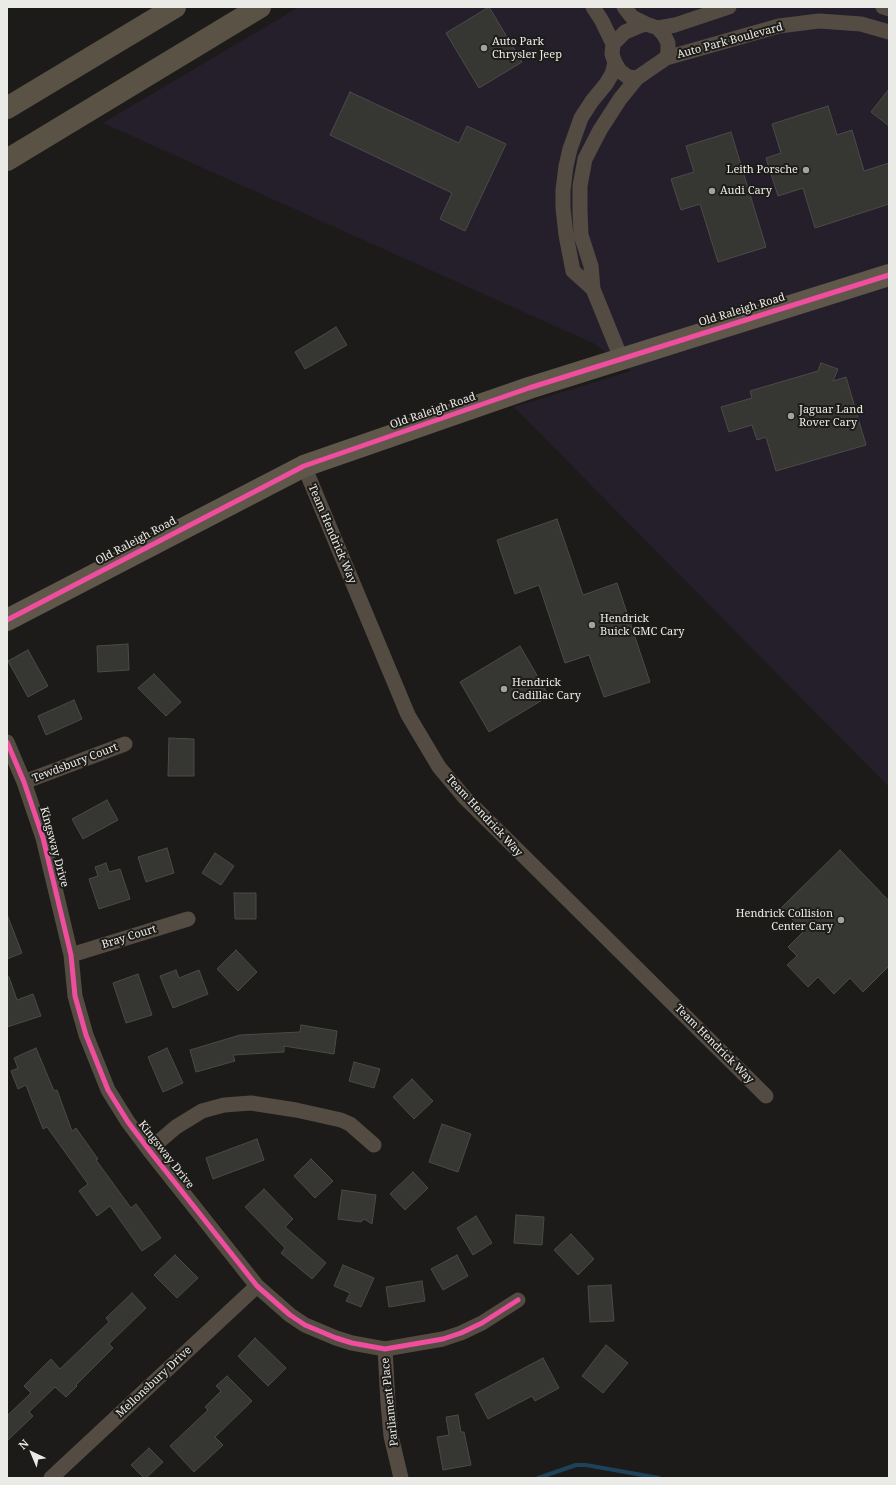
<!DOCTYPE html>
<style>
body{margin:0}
#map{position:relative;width:896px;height:1485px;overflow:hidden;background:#1c1b19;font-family:"Noto Serif",serif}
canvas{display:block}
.frame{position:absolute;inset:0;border:8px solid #eaeae7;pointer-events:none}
.north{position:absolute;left:12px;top:1433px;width:40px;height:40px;-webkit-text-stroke:3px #1d1c18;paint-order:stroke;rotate:316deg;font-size:11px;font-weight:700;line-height:16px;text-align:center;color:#eaeae7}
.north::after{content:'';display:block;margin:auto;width:14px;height:18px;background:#eaeae7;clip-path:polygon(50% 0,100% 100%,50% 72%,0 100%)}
</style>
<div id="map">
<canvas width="896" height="1485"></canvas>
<div class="frame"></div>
<div class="north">N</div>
</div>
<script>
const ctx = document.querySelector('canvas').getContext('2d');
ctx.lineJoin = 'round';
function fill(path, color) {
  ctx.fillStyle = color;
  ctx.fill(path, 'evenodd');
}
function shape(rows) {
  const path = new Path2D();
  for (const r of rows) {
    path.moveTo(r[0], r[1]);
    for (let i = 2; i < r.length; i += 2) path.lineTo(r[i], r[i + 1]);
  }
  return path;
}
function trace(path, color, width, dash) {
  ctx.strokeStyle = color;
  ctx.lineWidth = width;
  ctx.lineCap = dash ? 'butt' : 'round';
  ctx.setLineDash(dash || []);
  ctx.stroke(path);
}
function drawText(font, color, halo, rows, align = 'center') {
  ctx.font = font + ' "Noto Serif",serif';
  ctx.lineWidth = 4;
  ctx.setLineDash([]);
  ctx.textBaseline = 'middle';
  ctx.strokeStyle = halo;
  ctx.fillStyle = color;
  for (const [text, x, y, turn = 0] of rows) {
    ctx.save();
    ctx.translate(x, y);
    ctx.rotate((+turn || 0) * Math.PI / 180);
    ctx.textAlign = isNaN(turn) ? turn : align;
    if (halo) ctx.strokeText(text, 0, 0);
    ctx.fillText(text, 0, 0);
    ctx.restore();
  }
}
fill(shape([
 [299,7,889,7,889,787,514,407,631,371,595,344,103,123]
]), '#251f2c');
trace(shape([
 [538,1478,576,1465,586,1465,659,1478]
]), '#1d435b', 4);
const building = shape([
 [489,7,522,62,479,88,446,33,489,7],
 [889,89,889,126,871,112,889,89],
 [350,92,459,143,467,126,506,144,465,231,440,219,452,193,330,135,350,92],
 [828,106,837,135,852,130,864,171,889,163,889,204,815,228,803,188,778,196,766,158,781,153,772,124,828,106],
 [731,132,766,247,718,262,700,204,681,210,671,179,694,172,686,146,731,132],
 [336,327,347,345,305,369,295,352,336,327],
 [821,363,838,369,833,381,846,377,866,445,776,471,766,437,757,440,752,425,729,432,721,407,752,398,750,391,818,371,821,363],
 [557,519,583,595,617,583,650,682,604,697,589,655,565,663,539,585,515,594,497,540,557,519],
 [128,644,129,670,98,672,97,646,128,644],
 [520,646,549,696,489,732,460,682,520,646],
 [28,650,48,686,28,697,8,661,28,650],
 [154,674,181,702,166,716,138,688,154,674],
 [74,700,82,719,46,735,38,716,74,700],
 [169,738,194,739,194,776,168,776,169,738],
 [107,800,118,820,83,839,72,819,107,800],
 [167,848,174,873,146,882,138,857,167,848],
 [840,850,889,901,889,966,863,992,850,978,834,994,818,977,808,987,787,965,797,956,788,947,804,931,781,908,840,850],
 [215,853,234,866,221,885,202,873,215,853],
 [106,863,109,872,120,869,130,899,99,909,89,879,98,876,95,867,106,863],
 [234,893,256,893,256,919,235,919,234,893],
 [8,917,22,953,7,959,7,918,8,917],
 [236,950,257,972,238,991,217,969,236,950],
 [176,970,179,978,199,970,208,994,173,1008,160,976,176,970],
 [138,974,152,1015,126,1023,113,983,138,974],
 [9,977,17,1000,33,994,41,1016,7,1027,7,978,9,977],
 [301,1025,337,1031,334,1054,284,1046,284,1052,233,1055,235,1061,196,1072,190,1050,240,1035,300,1032,301,1025],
 [36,1048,54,1091,57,1090,72,1131,76,1128,98,1159,96,1160,131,1208,136,1204,161,1238,142,1251,110,1206,97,1216,79,1191,88,1184,47,1127,43,1129,26,1085,18,1089,11,1071,18,1068,14,1058,36,1048],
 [167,1048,183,1083,163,1092,148,1057,167,1048],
 [354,1062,380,1069,374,1088,349,1081,354,1062],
 [412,1079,433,1101,414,1119,393,1097,412,1079],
 [442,1124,471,1134,458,1172,429,1162,442,1124],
 [257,1139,264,1160,213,1179,206,1158,257,1139],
 [311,1159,333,1181,315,1198,294,1176,311,1159],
 [413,1172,428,1188,405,1210,390,1194,413,1172],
 [264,1189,293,1219,285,1227,326,1263,312,1279,281,1253,285,1248,245,1207,264,1189],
 [342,1190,376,1195,372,1224,364,1219,361,1222,338,1219,342,1190],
 [516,1215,544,1217,542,1245,514,1243,516,1215],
 [476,1216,492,1243,473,1255,457,1228,476,1216],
 [571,1234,594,1259,578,1275,554,1250,571,1234],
 [175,1255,198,1278,177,1298,154,1275,175,1255],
 [457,1255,468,1276,443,1290,431,1269,457,1255],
 [343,1265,374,1278,361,1307,346,1301,350,1293,334,1286,343,1265],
 [422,1281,425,1301,389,1307,386,1287,422,1281],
 [611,1285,614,1321,590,1322,588,1286,611,1285],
 [132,1293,146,1308,109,1344,113,1348,76,1385,77,1386,66,1397,55,1387,29,1412,33,1416,7,1441,7,1416,31,1393,24,1386,51,1359,60,1369,109,1322,106,1318,132,1293],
 [255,1338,286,1368,268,1386,238,1356,255,1338],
 [606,1345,628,1363,603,1393,582,1376,606,1345],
 [543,1358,559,1388,535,1401,532,1396,488,1419,475,1394,543,1358],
 [227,1376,252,1401,215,1437,223,1445,194,1472,170,1446,208,1410,205,1407,221,1391,216,1386,227,1376],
 [458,1415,461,1432,464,1432,471,1465,443,1470,437,1437,449,1435,446,1417,458,1415],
 [149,1448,163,1462,146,1478,144,1478,131,1465,149,1448]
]);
fill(building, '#363633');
trace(building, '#4c4a49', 1);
trace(shape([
 [593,7,602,21,613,44],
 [624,7,632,17,646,24],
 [883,7,889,9],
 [646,24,658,28,664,35,668,43,668,52,666,58,637,78,628,77,620,71,615,63,612,54,613,44,625,32,637,27,646,24],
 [658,28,675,25,729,7],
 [666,58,779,26,819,21,861,24,889,32],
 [593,289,573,271,566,235,563,208,563,190,566,166,570,149,581,118,592,101,606,84,612,74,615,63],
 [621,358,593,289,591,266,581,235,580,211,580,186,585,159,600,130,620,99,637,78],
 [304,466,408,715,439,767,465,798,766,1096],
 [7,742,24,782,43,838,71,955,75,996,86,1035,108,1090,128,1122,149,1150,257,1286,290,1315,305,1325,336,1338,352,1343,385,1349,443,1339,461,1333,482,1323,518,1300],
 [24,782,125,744],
 [71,955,188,919],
 [149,1150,176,1127,202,1111,224,1105,251,1103,296,1110,341,1120,350,1124,374,1145],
 [385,1349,388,1403,391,1436,401,1478],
 [51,1478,257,1286]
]), '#544c43', 15);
trace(shape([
 [7,620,304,466,529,388,889,275]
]), '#60574b', 22);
trace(shape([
 [7,108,175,7],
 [7,160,260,7]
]), '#5b5246', 22);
trace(shape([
 [7,620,304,466,529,388,889,275],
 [7,742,24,782,43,838,71,955,75,996,86,1035,108,1090,128,1122,149,1150,257,1286,290,1315,305,1325,336,1338,352,1343,385,1349,443,1339,461,1333,482,1323,518,1300]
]), '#ef4d9e', 5);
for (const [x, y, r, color] of [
 [484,48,4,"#a2a29f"],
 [806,170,4,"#a2a29f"],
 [712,191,4,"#a2a29f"],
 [791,416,4,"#a2a29f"],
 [592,625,4,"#a2a29f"],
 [504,689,4,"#a2a29f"],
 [841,920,4,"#a2a29f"]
]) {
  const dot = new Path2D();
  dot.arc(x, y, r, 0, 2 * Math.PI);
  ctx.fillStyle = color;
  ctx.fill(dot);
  trace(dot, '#1d1c18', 1.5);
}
drawText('11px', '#eaeae7', '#1d1c18', [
 ["Auto Park Boulevard",730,41,-15],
 ["Old Raleigh Road",742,310,-17],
 ["Old Raleigh Road",433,411,-19],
 ["Team Hendrick Way",332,534,67],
 ["Old Raleigh Road",136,541,-28],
 ["Tewdsbury Court",75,763,-21],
 ["Team Hendrick Way",484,816,47],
 ["Kingsway Drive",54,847,75],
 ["Bray Court",129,937,-17],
 ["Team Hendrick Way",714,1044,45],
 ["Kingsway Drive",166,1155,52],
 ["Mellonsbury Drive",154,1382,-43],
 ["Parliament Place",390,1402,-96]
]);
drawText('11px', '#eaeae7', '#1d1c18', [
 ["Auto Park",492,42],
 ["Chrysler Jeep",492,55],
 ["Leith Porsche",798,170,"right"],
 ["Audi Cary",720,191],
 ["Jaguar Land",799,410],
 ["Rover Cary",799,423],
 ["Hendrick",600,619],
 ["Buick GMC Cary",600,632],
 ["Hendrick",512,683],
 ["Cadillac Cary",512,696],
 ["Hendrick Collision",833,914,"right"],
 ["Center Cary",833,927,"right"]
], 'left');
</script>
